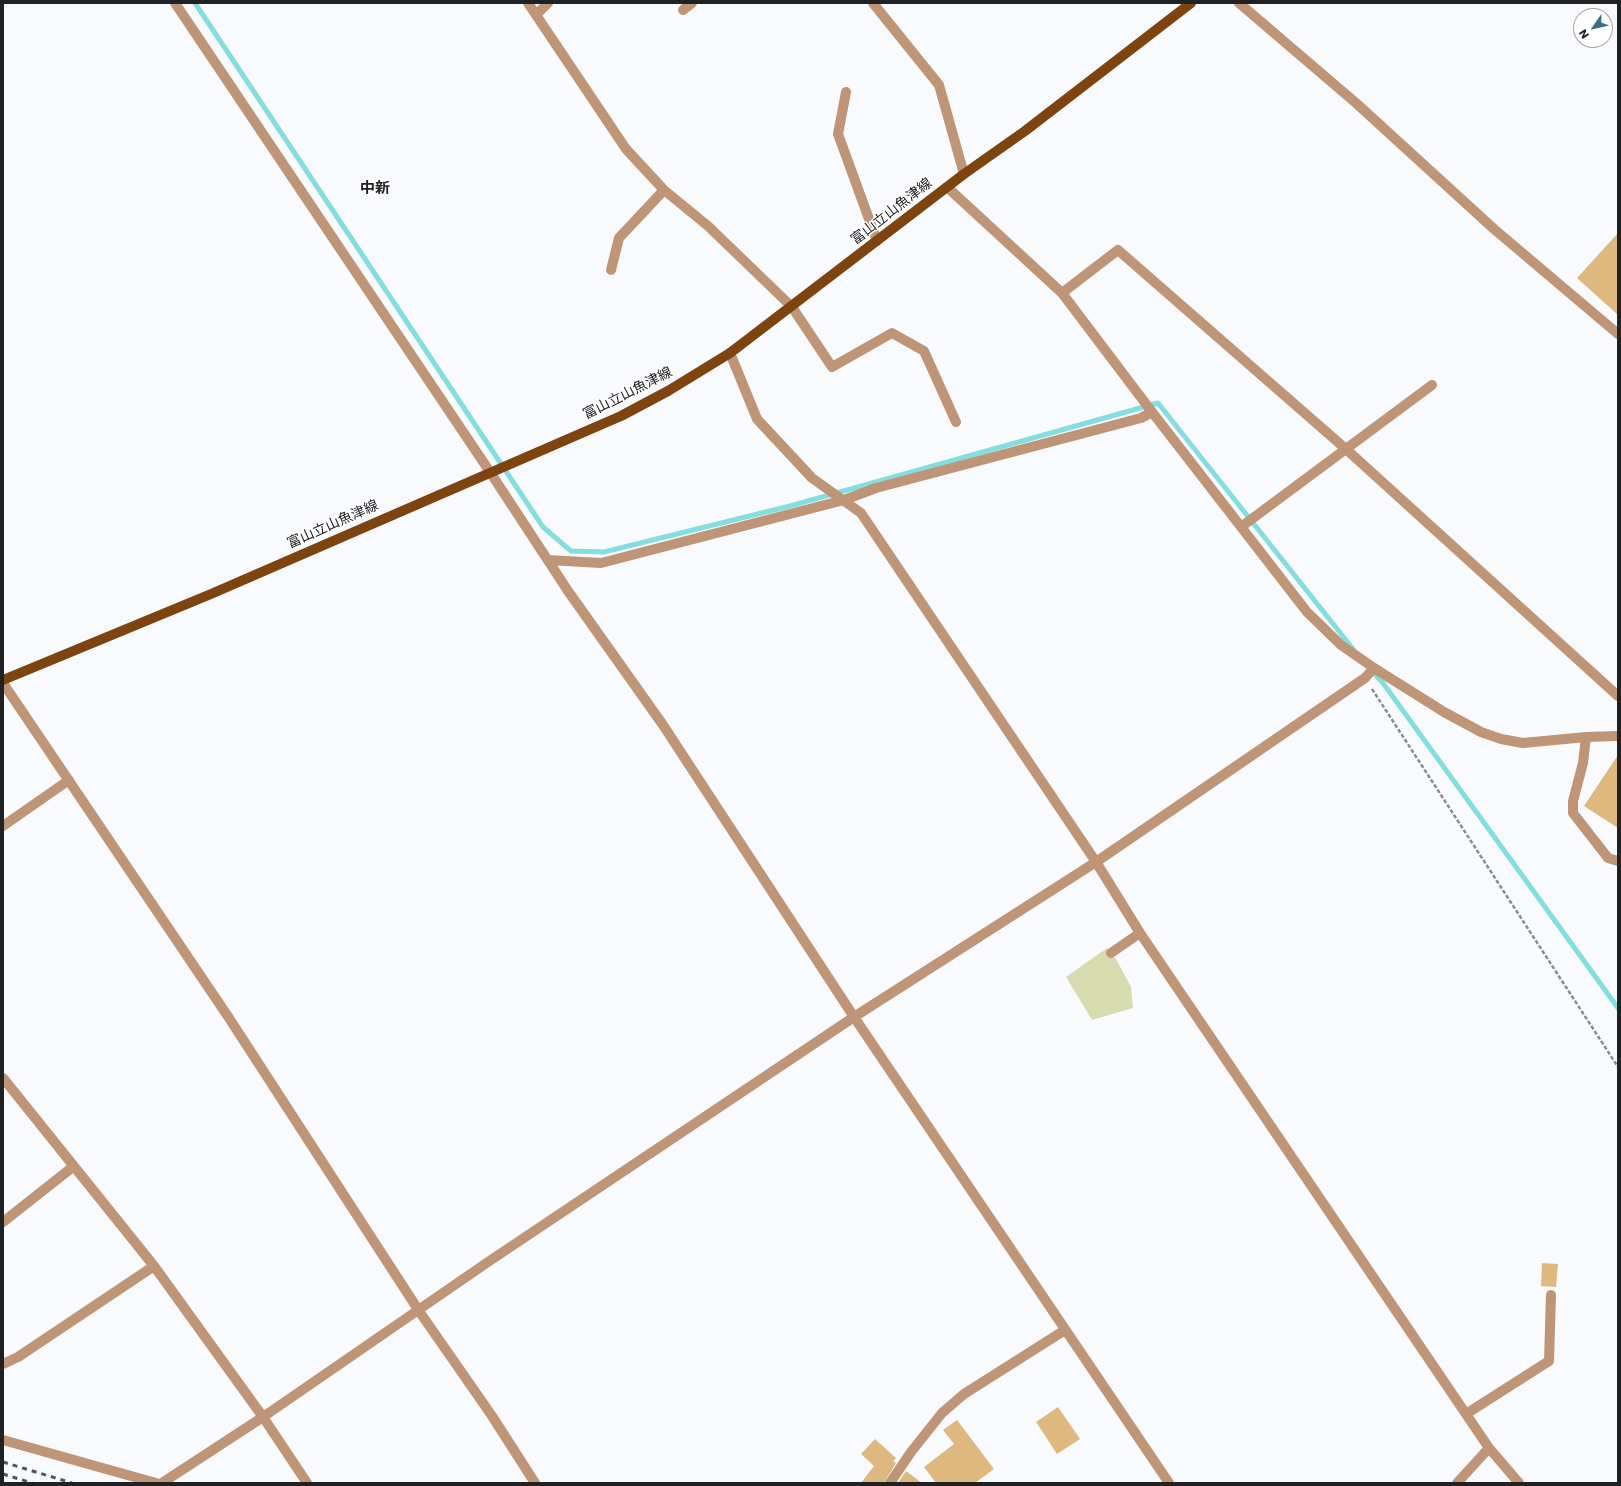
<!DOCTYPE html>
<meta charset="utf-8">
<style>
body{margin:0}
#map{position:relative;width:1621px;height:1486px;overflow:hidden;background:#f9fafe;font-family:Poppins,sans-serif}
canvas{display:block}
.frame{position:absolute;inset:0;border:4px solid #202123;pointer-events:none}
.north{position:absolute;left:1573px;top:8px;width:40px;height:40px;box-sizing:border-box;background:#fff;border:1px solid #a6a6a7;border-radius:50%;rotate:236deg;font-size:11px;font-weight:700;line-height:16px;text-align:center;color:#202123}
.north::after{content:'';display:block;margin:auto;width:14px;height:18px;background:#366e88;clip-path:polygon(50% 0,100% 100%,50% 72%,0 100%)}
</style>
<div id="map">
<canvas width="1621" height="1486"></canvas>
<div class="frame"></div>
<div class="north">N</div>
</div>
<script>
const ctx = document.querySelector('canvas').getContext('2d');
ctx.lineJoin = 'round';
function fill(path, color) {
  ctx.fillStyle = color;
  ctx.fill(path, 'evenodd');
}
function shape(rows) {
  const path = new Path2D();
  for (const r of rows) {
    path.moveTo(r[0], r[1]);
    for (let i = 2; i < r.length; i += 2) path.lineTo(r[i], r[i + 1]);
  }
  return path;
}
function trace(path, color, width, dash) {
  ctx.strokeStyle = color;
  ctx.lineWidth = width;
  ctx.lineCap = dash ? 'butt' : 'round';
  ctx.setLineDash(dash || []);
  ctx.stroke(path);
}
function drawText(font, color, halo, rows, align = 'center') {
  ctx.font = font + ' Poppins,"Noto Sans JP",sans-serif';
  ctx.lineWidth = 3;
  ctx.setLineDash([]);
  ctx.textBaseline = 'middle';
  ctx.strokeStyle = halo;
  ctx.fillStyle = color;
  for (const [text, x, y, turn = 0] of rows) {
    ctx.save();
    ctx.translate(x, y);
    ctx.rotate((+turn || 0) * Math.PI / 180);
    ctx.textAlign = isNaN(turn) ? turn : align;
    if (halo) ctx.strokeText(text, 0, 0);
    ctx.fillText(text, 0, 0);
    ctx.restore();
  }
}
fill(shape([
 [1107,948,1116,959,1131,987,1133,1008,1092,1020,1066,977]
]), '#d7dcae');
trace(shape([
 [195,3,543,527,571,551,604,552,790,506,1158,403,1353,649],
 [1371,670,1383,683,1618,1008]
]), '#84dedf', 5);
fill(shape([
 [1618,233,1618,315,1577,278],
 [1618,755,1618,828,1584,806],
 [1542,1263,1558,1264,1556,1287,1541,1286],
 [1058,1407,1080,1439,1057,1454,1036,1422],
 [957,1420,994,1469,975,1483,936,1483,924,1467,954,1444,943,1430],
 [875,1439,896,1458,893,1461,896,1463,884,1483,861,1483,874,1466,861,1454],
 [906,1471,922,1483,898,1483]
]), '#dfb87f');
trace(shape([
 [1372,689,1618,1067]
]), '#8b8c8f', 2.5, [4, 2]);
trace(shape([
 [175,3,490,472,568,591,663,725,854,1017,1169,1483],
 [528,3,626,149,664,190,708,226,792,307,832,367,892,333,924,351,956,422],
 [873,3,939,85,964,174],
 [1239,3,1356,103,1494,229,1618,334],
 [683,10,692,3],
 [536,15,548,3],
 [846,92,838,134,877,241],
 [947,187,1062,293,1152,412,1307,612,1341,645,1374,668,1444,712,1481,732,1501,739,1523,743,1586,737,1618,736],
 [611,270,619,238,664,190],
 [1062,293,1118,250,1347,450,1618,696],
 [730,353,757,419,812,478,861,513,1096,862,1140,933,1489,1448,1519,1483],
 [1241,527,1432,385],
 [548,560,601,563,844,500,876,488,1141,418,1152,412],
 [3,683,229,1018,419,1311,492,1416,535,1483],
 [1586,737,1583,763,1573,801,1573,813,1608,858,1618,861],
 [3,826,69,780],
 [1111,953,1140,933],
 [3,1078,154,1266,263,1417,307,1483],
 [3,1222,74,1166],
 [3,1364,18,1357,154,1266],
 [1466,1414,1549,1361,1551,1295],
 [3,1440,156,1483],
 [162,1483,263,1417,485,1264,854,1017,1096,862,1365,678,1374,668],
 [890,1483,911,1452,942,1413,964,1394,1065,1330],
 [1457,1483,1489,1448]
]), '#bf9577', 10);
trace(shape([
 [3,680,211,594,621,416,668,391,730,353,964,174,1025,131,1191,3]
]), '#7d4410', 10);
trace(shape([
 [3,1462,72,1483],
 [3,1474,32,1483]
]), '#535457', 3, [5, 5]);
drawText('14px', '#202123', '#fff', [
 ["富山立山魚津線",892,212,-38],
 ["富山立山魚津線",628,394,-27],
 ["富山立山魚津線",333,525,-24]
]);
drawText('bold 15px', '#202123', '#fff', [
 ["中新",375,189]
]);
</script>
